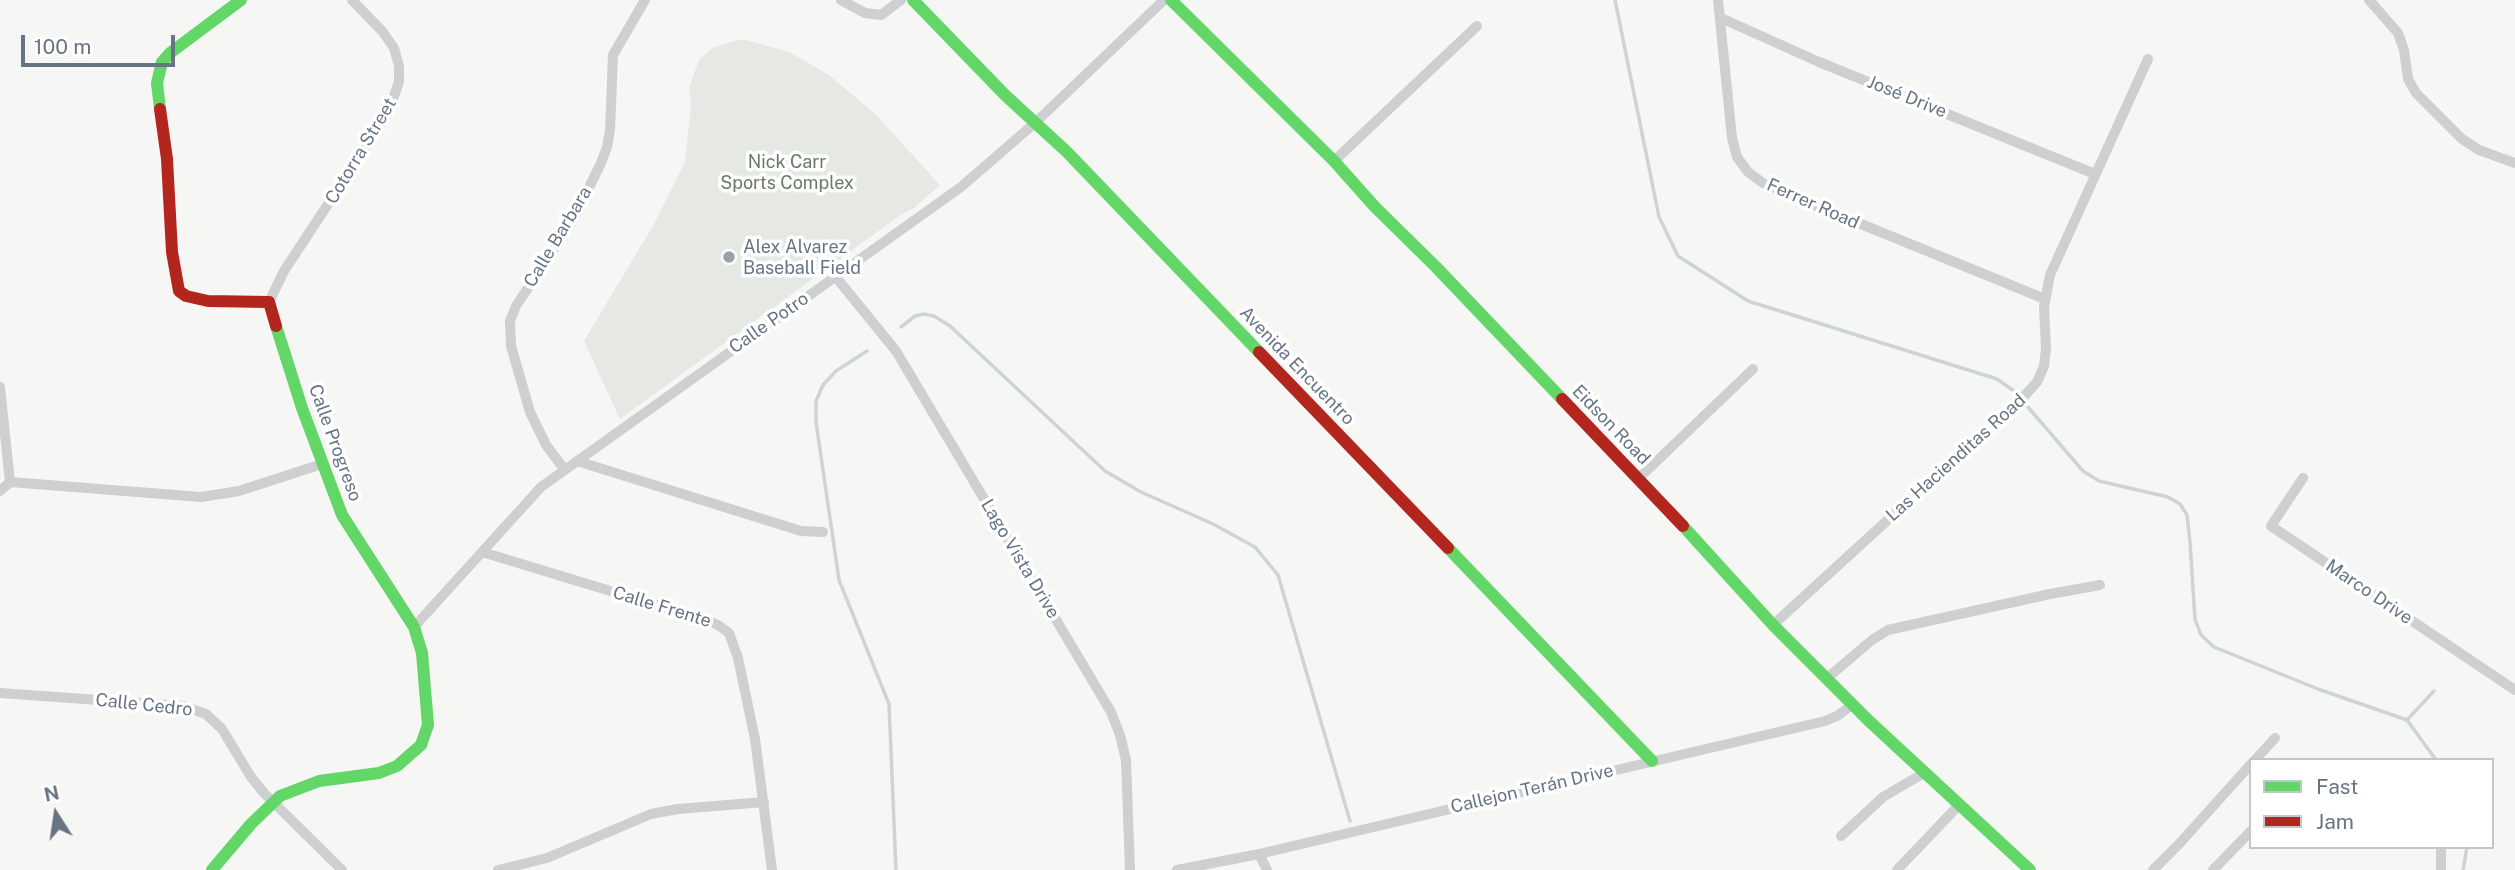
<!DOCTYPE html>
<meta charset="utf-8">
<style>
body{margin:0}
#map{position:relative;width:2515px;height:870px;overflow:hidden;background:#f6f6f5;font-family:"Public Sans",sans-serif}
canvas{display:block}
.legend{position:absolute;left:2249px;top:758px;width:245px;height:91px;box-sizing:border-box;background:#fff;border:2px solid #c2c7ce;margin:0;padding:9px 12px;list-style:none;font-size:21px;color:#677484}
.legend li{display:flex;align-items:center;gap:14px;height:35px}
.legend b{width:35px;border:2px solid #c2c7ce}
.north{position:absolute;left:21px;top:779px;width:70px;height:70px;-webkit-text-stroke:5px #fff;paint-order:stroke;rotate:348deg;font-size:19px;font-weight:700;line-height:28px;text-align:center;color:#677484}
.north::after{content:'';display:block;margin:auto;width:24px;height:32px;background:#677484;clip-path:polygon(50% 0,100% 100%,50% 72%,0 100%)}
.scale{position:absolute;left:21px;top:35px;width:154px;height:32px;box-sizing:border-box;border:4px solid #677484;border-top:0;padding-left:9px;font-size:21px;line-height:24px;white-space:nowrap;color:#677484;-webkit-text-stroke:5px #fff;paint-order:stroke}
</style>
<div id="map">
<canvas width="2515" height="870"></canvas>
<ul class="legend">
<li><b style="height:9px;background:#63d668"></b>Fast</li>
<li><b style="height:9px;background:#b3261e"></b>Jam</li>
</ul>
<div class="north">N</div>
<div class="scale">100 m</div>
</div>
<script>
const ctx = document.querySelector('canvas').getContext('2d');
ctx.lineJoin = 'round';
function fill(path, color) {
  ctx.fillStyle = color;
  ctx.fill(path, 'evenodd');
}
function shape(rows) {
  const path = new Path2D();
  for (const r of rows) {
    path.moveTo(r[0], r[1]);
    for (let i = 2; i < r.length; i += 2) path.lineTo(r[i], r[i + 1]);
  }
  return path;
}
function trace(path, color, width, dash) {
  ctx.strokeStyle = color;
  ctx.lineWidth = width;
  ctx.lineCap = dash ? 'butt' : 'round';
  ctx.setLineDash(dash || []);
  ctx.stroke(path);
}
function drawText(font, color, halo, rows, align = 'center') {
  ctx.font = font + ' "Public Sans",sans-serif';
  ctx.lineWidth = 7;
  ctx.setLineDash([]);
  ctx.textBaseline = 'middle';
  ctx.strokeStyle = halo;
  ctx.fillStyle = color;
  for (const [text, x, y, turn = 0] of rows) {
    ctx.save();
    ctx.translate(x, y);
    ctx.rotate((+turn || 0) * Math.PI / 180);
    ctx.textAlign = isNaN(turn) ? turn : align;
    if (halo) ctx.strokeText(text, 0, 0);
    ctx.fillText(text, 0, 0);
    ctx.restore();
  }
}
fill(shape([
 [743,39,789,52,829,75,876,115,940,185,914,208,899,216,620,419,584,341,654,224,685,162,691,107,689,87,699,60,714,47]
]), '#e6e9e3');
trace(shape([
 [1615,0,1659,217,1678,256,1748,301,1997,379,2014,391],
 [901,327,915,316,924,314,934,316,950,326,1105,471,1141,492,1213,524,1255,547,1278,575,1350,821],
 [867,351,836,371,823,385,816,401,816,422,839,580,889,704,896,870],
 [2027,406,2083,471,2099,481,2168,497,2180,504,2187,515,2190,542,2195,619,2201,635,2214,647,2318,689,2407,720,2436,760],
 [2407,720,2434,691],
 [2463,870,2467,847]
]), '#cdd4d7', 3.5);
trace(shape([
 [841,0,865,13,881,15,901,0],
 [1718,0,1732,138,1737,157,1748,172,1763,183,1802,200,2045,299],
 [2369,0,2398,33,2404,50,2408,79,2416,93,2462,139,2479,150,2515,163],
 [1721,18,1819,62,2095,174],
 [1334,161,1477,26],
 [835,276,896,351,1111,712,1120,735,1126,760,1130,870],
 [269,302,284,271,388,113,399,82,399,66,394,48,383,32,352,0],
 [0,387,10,482,0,491],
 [577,461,801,531,823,532],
 [564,469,546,445,530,412,511,346,510,321,516,306,573,220,601,163,607,147,610,130,613,55,645,0],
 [2303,478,2271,526,2515,690],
 [1638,479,1753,369],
 [10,482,201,497,239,491,322,464],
 [482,552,706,620,718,625,729,633,738,658,755,739,772,870],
 [1773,625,1951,462,2009,413,2037,382,2044,366,2046,348,2044,307,2050,275,2148,59],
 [414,627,541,487,961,187,1036,122,1164,0],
 [1826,679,1872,640,1888,630,2050,594,2100,585],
 [0,693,183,706,206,714,222,729,251,777,264,793,342,870],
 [2255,760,2275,738],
 [1841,836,1883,797,1924,773],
 [2441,847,2441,870],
 [1259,854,1267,870],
 [498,870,547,858,651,814,678,809,764,802],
 [1177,870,1259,854,1825,721,1837,716,1852,705],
 [1897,870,1959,805],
 [2153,870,2180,843,2251,764],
 [2213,870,2251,831]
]), '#cecfd0', 10);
trace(shape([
 [913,0,1005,95,1067,152,1259,352],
 [1171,0,1334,161,1375,207,1436,267,1562,399],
 [160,109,157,83,162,62,170,53,241,0],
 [1683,526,1773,625,1868,720,2030,870],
 [1448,548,1652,761],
 [212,870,251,824,280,796,319,781,379,773,397,766,421,745,428,725,422,653,414,627,342,515,302,408,276,326]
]), '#63d668', 12);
trace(shape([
 [160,109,167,159,172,252,179,291,186,296,208,301,269,302,276,326],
 [1259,352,1448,548],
 [1562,399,1683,526]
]), '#b3261e', 12);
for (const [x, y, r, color] of [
 [729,257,7,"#99a2ac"]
]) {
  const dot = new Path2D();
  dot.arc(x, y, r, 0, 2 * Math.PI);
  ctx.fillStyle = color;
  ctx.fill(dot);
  trace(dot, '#fff', 2.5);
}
drawText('18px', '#677484', '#fff', [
 ["José Drive",1907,97,22],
 ["Cotorra Street",361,151,-59],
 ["Ferrer Road",1813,204,24],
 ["Calle Barbara",558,237,-59],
 ["Calle Potro",769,323,-35],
 ["Avenida Encuentro",1297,366,46],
 ["Eidson Road",1611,425,46],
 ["Calle Progreso",335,443,70],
 ["Las Hacienditas Road",1956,458,-42],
 ["Lago Vista Drive",1020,559,59],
 ["Marco Drive",2369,592,34],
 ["Calle Frente",662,607,17],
 ["Calle Cedro",144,705,6],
 ["Callejon Terán Drive",1532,789,-13]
]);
drawText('18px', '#687b65', '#fff', [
 ["Nick Carr",787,162],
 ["Sports Complex",787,183]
]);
drawText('18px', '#677484', '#fff', [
 ["Alex Alvarez",743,247],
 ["Baseball Field",743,268]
], 'left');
</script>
